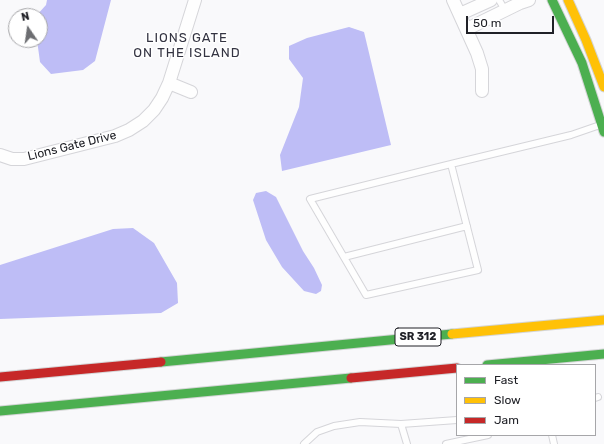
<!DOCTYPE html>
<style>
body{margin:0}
#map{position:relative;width:604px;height:444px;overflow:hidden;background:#f9f9fb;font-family:Rubik,sans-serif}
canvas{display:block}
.legend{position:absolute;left:456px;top:364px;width:140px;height:72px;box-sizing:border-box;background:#fff;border:1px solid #a6a6a9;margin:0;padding:5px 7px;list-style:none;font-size:12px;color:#202127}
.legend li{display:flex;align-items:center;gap:8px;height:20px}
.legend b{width:20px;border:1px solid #a6a6a9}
.north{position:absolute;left:8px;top:8px;width:40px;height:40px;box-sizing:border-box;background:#fff;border:1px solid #a6a6a9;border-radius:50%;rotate:347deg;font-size:11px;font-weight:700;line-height:16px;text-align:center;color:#202127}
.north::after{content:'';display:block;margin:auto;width:14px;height:18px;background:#6c6d71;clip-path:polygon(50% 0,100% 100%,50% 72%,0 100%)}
.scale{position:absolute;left:466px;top:16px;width:88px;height:18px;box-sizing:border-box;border:2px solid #202127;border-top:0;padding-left:5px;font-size:12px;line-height:14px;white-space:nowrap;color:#202127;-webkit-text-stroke:3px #fff;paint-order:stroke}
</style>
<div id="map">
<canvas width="604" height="444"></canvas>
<ul class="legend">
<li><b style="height:5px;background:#4caf50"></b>Fast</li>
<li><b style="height:5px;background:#ffc107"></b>Slow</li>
<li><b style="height:5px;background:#c62828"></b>Jam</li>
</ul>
<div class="north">N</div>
<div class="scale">50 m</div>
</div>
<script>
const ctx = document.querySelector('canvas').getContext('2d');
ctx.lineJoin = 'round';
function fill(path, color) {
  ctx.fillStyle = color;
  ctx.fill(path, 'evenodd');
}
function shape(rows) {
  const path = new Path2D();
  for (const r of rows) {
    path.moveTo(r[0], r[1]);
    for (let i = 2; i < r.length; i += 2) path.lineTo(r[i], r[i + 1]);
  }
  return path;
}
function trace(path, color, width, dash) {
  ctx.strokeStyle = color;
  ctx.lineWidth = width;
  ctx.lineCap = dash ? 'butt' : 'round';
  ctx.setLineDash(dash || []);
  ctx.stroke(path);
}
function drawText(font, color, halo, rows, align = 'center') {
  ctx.font = font + ' Rubik,sans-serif';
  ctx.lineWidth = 3;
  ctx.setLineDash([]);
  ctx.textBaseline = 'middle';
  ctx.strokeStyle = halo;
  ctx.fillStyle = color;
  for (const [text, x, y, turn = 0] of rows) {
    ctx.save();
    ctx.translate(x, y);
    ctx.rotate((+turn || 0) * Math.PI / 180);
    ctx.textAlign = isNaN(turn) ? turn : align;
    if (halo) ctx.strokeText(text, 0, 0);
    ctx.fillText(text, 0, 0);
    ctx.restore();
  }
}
fill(shape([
 [47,0,111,0,95,61,83,70,51,74,40,62,37,40,40,40,40,16,36,16,46,5],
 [349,27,364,32,391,145,282,171,280,155,299,107,303,78,289,59,289,46,307,38],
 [266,191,276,197,303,251,314,268,322,285,321,291,316,294,304,291,282,267,266,240,253,200,256,193],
 [133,228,154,243,177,283,178,303,161,313,0,319,0,265,113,229]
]), '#bebdf6');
const lane = shape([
 [499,0,505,10],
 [451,164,478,270,366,295,310,199,451,164,571,135,600,125],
 [344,257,467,226],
 [595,398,598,397],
 [401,424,407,444],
 [552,435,554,444],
 [304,444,317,432,334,426,360,422,401,424,457,420],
 [446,444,488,435]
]);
const street = shape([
 [453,0,477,53,482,69,482,91],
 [460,14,491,0],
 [467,29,520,3,529,0],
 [169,83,191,92],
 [0,155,12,159,24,159,115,136,129,130,143,121,154,110,162,98,169,83,195,0]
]);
const fast = shape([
 [552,0,582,63,604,132],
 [161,362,452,334],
 [487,365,604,354],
 [0,411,351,378]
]);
const slow = shape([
 [568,0,586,40,604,87],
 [452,334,604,320]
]);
const jam = shape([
 [0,377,161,362],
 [351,378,457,368]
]);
trace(lane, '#d5d5d9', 8);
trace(street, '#d5d5d9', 14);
trace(fast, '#d4d5d6', 11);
trace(slow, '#d4d5d6', 11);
trace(jam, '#d4d5d6', 11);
trace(lane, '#fefefe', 6);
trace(street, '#fefefe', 12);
trace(fast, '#4caf50', 9);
trace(slow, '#ffc107', 9);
trace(jam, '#c62828', 9);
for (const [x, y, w] of [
 [418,337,46]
]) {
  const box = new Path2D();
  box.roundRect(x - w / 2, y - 9, w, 18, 3);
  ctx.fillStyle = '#fff';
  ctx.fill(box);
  trace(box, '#202127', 1);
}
drawText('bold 11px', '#202127', null, [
 ["SR 312",418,337]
]);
drawText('12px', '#202127', '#fff', [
 ["Lions Gate Drive",72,146,-14]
]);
ctx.letterSpacing = '1px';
drawText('13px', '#343442', '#fff', [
 ["LIONS GATE",187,38],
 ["ON THE ISLAND",187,53]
]);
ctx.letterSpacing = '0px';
</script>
